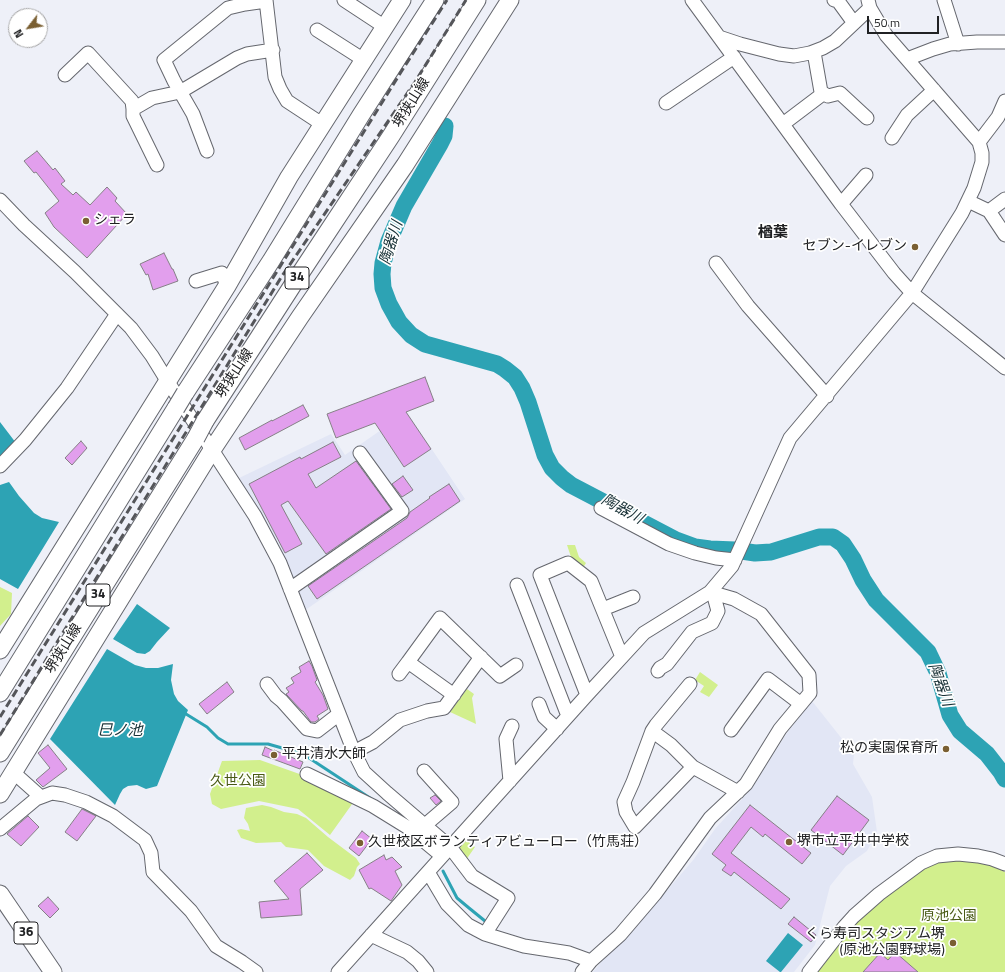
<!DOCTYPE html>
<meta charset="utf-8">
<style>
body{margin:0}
#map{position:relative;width:1005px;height:972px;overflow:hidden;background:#eef0f8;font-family:"Titillium Web",sans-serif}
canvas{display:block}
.north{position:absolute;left:8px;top:8px;width:40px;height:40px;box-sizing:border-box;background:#fff;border:1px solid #a6a6a7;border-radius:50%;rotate:239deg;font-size:11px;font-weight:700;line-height:16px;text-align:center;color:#202123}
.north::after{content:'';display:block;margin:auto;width:14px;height:18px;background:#7a5f32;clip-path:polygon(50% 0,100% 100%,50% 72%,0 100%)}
.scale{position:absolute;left:867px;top:16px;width:72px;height:18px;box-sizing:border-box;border:2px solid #202123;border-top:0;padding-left:5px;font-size:12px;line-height:14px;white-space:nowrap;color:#202123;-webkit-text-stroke:3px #fff;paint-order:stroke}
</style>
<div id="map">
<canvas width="1005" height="972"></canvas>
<div class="north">N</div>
<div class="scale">50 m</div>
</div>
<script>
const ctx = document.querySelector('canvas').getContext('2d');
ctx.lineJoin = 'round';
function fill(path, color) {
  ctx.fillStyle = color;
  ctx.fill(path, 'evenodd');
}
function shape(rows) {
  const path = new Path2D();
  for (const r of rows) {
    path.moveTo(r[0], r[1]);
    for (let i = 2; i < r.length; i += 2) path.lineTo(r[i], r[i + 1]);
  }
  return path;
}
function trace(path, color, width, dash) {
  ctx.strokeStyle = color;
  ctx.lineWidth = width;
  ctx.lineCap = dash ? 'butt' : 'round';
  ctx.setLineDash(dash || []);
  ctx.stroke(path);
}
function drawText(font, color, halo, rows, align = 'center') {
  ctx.font = font + ' "Titillium Web","Noto Sans JP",sans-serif';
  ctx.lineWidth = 3.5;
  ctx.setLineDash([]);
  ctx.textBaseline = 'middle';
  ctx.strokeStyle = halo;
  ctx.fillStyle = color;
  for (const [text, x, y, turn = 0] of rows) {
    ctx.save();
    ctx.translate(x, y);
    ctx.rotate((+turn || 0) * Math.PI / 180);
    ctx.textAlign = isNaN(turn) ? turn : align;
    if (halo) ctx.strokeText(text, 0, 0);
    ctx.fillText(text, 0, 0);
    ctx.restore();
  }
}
fill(shape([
 [407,412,465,499,304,611,237,479,331,434,345,455],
 [812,701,854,754,853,764,872,797,877,832,867,851,846,866,830,886,815,945,794,972,593,972,603,960,628,936,694,859,715,829,752,788,787,733]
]), '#e2e6f5');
fill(shape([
 [567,545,575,545,579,557,586,563,583,568,572,560],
 [0,587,12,593,11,614,0,626],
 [700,672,718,685,709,697,700,692,704,686,695,680],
 [467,689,474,694,472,698,476,724,450,712],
 [260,760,308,777,355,800,330,835,298,809,259,801,221,809,212,804,210,794,222,761],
 [262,805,271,807,284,812,297,814,306,818,328,837,356,858,360,864,357,867,354,876,350,880,324,866,308,850,286,847,281,842,256,843,241,838,237,830,241,829,250,831,248,824,244,818,246,808],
 [463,840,466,840,475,847,466,860,460,851,460,845],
 [960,860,989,864,1005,872,1005,972,815,972,868,909,931,863,945,861]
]), '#d2ef8d');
fill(shape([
 [0,422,16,443,0,459],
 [9,482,19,496,34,513,42,518,59,522,18,589,0,579,0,485],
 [137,604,170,628,157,642,150,651,145,654,137,653,113,639],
 [107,649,135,665,146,668,158,668,173,664,171,680,174,694,178,701,188,710,157,786,146,789,137,785,128,786,123,789,120,794,115,805,50,739],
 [788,933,803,945,781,972,780,972,766,961]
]), '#2da3b4');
trace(shape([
 [186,714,207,727,218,738,228,744,268,744,303,754,373,800],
 [443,871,457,898,469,908,485,921]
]), '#2da3b4', 3);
trace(shape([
 [445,126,444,136,440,144,404,206,389,241,383,263,382,274,383,288,389,304,399,322,411,335,425,344,497,364,505,369,515,377,522,388,528,402,545,455,552,468,562,478,571,485,676,540,695,547,710,549,735,550,755,553,771,552,819,537,833,537,843,544,853,559,863,580,876,600,928,652,938,673,950,715,960,731,987,754,1001,772,1005,779]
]), '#2da3b4', 17);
const building = shape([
 [37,151,53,170,55,168,65,181,61,184,73,195,76,192,90,205,107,187,117,198,115,201,127,214,87,258,54,227,45,213,59,201,36,172,34,173,24,161,37,151],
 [164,253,172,269,173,269,178,281,153,290,148,274,146,275,140,264,164,253],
 [425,377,434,401,406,412,431,449,404,467,375,423,336,438,327,414,425,377],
 [303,405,309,416,245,450,239,438,272,420,272,421,303,405],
 [81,441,87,448,72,465,65,458,81,441],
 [333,442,341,457,308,474,316,488,356,461,391,509,326,554,288,501,281,505,302,544,285,553,249,484,300,457,301,459,333,442],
 [403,476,413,490,402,497,392,484,403,476],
 [449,484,460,501,317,599,308,586,407,518,410,512,430,498,429,497,449,484],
 [309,661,312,666,317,680,315,682,323,695,328,709,317,716,319,719,315,722,311,722,303,711,302,711,286,694,289,692,286,688,294,683,291,678,301,672,299,667,309,661],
 [227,682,234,692,207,714,199,704,227,682],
 [48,745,67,769,43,787,36,780,50,768,38,753,48,745],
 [265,747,274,751,274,750,303,762,300,769,262,755,265,747],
 [435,795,441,801,436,805,430,798,435,795],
 [837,796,869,820,843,855,811,830,837,796],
 [750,805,811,853,802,864,765,834,763,837,751,827,731,853,790,899,781,909,734,872,731,876,722,870,726,865,712,854,750,805],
 [82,809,96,816,77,841,65,832,82,809],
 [28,816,39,827,21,846,7,834,28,816],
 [362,831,372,839,359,856,349,848,362,831],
 [307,853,323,870,300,889,302,915,261,918,259,902,289,899,274,881,307,853],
 [384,855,386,860,392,857,402,867,395,871,402,885,391,901,371,888,369,889,359,870,384,855],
 [48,897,59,909,50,918,38,906,48,897],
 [794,917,816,935,811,942,788,924,794,917],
 [895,952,918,972,863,972,880,953,888,960,895,952]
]);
fill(building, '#e29fed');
trace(building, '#858086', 1);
const minor = shape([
 [266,0,275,77,280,89,287,101,322,124],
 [344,0,385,27],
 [692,0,841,204,894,273,912,293,1005,368],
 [834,0,838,1,854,23],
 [944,0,958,44],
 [317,30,364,60],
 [719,37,740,44,779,54,794,56,810,53,823,48,835,41,870,8],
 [907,59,933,49,950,44,977,42,1005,42],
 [65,75,88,53,132,101,133,109],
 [821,92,828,96,840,93,867,118],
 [666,103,734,57],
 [783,124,820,96,821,92,814,52],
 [892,138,907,115,934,90],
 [979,142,998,117,1005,101],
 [207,151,193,114,174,81,164,60,228,8,245,4,266,1],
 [157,165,133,116,133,109,152,98,180,92,237,58,247,54,273,50],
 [0,200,24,225,75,272,131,328,152,356,168,382,255,516,280,563,354,752,364,772,387,793,450,847,472,876,508,898,485,934],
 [968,201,989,211,1005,199],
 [841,204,866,175],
 [989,211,1005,235],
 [716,263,748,306,827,396],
 [196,281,222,273,227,286],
 [0,466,25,440,67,388,117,314],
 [601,508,669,544,695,553,716,558,735,560],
 [517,585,568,716],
 [290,589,402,511,360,453],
 [603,609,633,597],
 [658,671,660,668,667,664,692,632,712,623,718,611,715,600,717,594],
 [399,674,408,662],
 [267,684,276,696,282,701,307,729,317,731,339,714],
 [690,684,656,725,652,731,633,782,624,802,626,812,635,827,693,767],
 [454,695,408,662,440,618,500,676,516,665],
 [587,695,540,575,568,563,591,581,622,657],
 [539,704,544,717,557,729],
 [731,730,768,679,801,704],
 [652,731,671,745,693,767,738,792],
 [354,752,373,742,400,720,427,711,444,708,481,657],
 [13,772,41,797],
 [307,774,373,806,407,827,442,856],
 [510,781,506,739,512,726],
 [424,826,452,802,424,771],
 [0,829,36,799,52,793,65,795,86,802,113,816,145,840,151,853,153,872,191,911,216,946,242,962,256,972],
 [428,872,447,904,468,925,485,934,524,946,569,953,591,961],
 [371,935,407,952,418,961,427,972],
 [338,972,587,695,644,633,710,592,732,566,790,438,912,293,962,213,974,188,982,162,982,153,979,142,886,35,870,8,868,0],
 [582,972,591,961,620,935,655,894,710,818,746,784,780,729,810,693,809,675,761,614,734,599,710,592],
 [809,972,844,927,854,916,879,894,921,863,937,856,958,854,978,856,992,859,1005,864]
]);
const major = shape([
 [185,393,271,261,361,115,435,0],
 [205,421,294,283,391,136,477,0],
 [0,650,227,286,289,177,402,0],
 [0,693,176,408],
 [0,753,196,438],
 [0,794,212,450,300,317,405,165,510,0],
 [0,894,53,972]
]);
trace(minor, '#65676e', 15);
trace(major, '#65676e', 19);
trace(minor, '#fff', 13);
trace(major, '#fff', 17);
trace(shape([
 [0,717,401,72,447,0],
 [0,735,282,276,415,82,466,0]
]), '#55565a', 3, [8, 4]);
const majorBridge = shape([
 [176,408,185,393],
 [196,438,205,421]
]);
trace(majorBridge, '#65676e', 19, []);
trace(majorBridge, '#fff', 17);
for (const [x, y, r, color] of [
 [86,221,4,"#7a5f32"],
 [915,247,4,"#7a5f32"],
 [946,749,4,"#7a5f32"],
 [274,755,4,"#7a5f32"],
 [789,842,4,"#7a5f32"],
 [360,843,4,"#7a5f32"],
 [953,943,4,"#7a5f32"]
]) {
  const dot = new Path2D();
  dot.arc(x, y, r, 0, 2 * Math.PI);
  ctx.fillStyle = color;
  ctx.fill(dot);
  trace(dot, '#fff', 1.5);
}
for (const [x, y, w] of [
 [297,278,24],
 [98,595,24],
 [26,933,24]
]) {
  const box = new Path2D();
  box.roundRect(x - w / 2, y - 11, w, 22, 3);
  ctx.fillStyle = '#fff';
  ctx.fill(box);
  trace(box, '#202123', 1);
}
drawText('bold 13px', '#202123', null, [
 ["34",297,278],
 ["34",98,595],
 ["36",26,933]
]);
drawText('14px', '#202123', '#fff', [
 ["堺狭山線",412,103,-58],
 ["堺狭山線",235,374,-57],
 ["堺狭山線",64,649,-58]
]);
drawText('14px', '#202123', '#fff', [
 ["シェラ",94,221],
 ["セブン-イレブン",907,247,"right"],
 ["松の実園保育所",938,749,"right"],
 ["平井清水大師",282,755],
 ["堺市立平井中学校",797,842],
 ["久世校区ボランティアビューロー（竹馬荘）",368,843],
 ["くら寿司スタジアム堺",945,935,"right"],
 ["(原池公園野球場)",945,951,"right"]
], 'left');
drawText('14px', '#495a14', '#fff', [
 ["久世公園",238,782],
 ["原池公園",949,917]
]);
drawText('bold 15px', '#202123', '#fff', [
 ["楢葉",773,233]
]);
drawText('italic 15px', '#183136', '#fff', [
 ["陶器川",392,243,-73],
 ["陶器川",622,510,29],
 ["陶器川",940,685,70],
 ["巳ノ池",120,731]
]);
</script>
